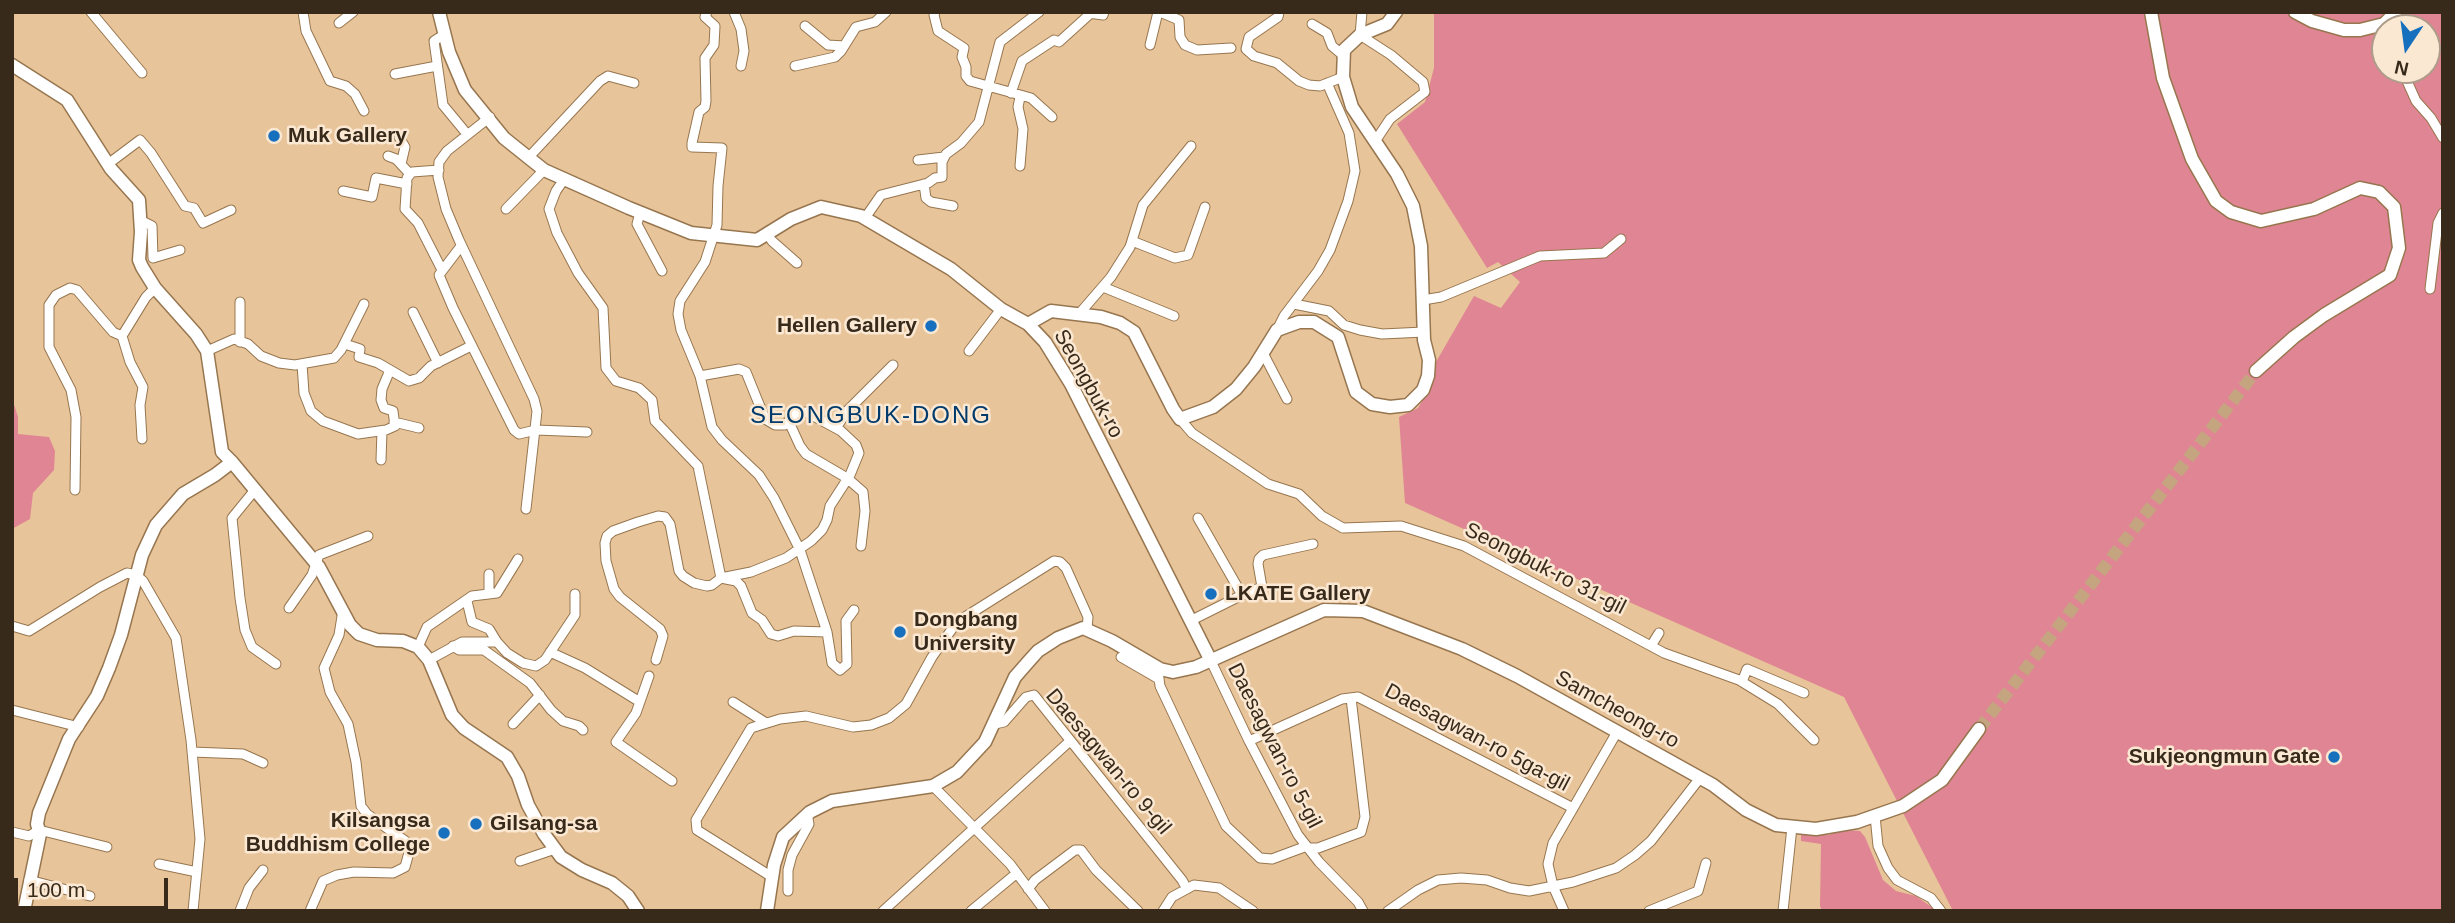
<!DOCTYPE html>
<style>
body{margin:0}
#map{position:relative;width:2455px;height:923px;overflow:hidden;background:#e8c49a;font-family:Helvetica,sans-serif}
canvas{display:block}
.frame{position:absolute;inset:0;border:14px solid #382a1a;pointer-events:none}
.north{position:absolute;left:2371px;top:14px;width:70px;height:70px;box-sizing:border-box;background:#fbe8d3;border:2px solid #ad9c89;border-radius:50%;rotate:193deg;font-size:19px;font-weight:700;line-height:28px;text-align:center;color:#382a1a}
.north::after{content:'';display:block;margin:auto;width:24px;height:32px;background:#1670bd;clip-path:polygon(50% 0,100% 100%,50% 72%,0 100%)}
.scale{position:absolute;left:14px;top:878px;width:154px;height:32px;box-sizing:border-box;border:4px solid #382a1a;border-top:0;padding-left:9px;font-size:21px;line-height:24px;white-space:nowrap;color:#382a1a;-webkit-text-stroke:5px #fbe8d3;paint-order:stroke}
</style>
<div id="map">
<canvas width="2455" height="923"></canvas>
<div class="frame"></div>
<div class="north">N</div>
<div class="scale">100 m</div>
</div>
<script>
const ctx = document.querySelector('canvas').getContext('2d');
ctx.lineJoin = 'round';
function fill(path, color) {
  ctx.fillStyle = color;
  ctx.fill(path, 'evenodd');
}
function shape(rows) {
  const path = new Path2D();
  for (const r of rows) {
    path.moveTo(r[0], r[1]);
    for (let i = 2; i < r.length; i += 2) path.lineTo(r[i], r[i + 1]);
  }
  return path;
}
function trace(path, color, width, dash) {
  ctx.strokeStyle = color;
  ctx.lineWidth = width;
  ctx.lineCap = dash ? 'butt' : 'round';
  ctx.setLineDash(dash || []);
  ctx.stroke(path);
}
function drawText(font, color, halo, rows, align = 'center') {
  ctx.font = font + ' Helvetica,sans-serif';
  ctx.lineWidth = 5;
  ctx.setLineDash([]);
  ctx.textBaseline = 'middle';
  ctx.strokeStyle = halo;
  ctx.fillStyle = color;
  for (const [text, x, y, turn = 0] of rows) {
    ctx.save();
    ctx.translate(x, y);
    ctx.rotate((+turn || 0) * Math.PI / 180);
    ctx.textAlign = isNaN(turn) ? turn : align;
    if (halo) ctx.strokeText(text, 0, 0);
    ctx.fillText(text, 0, 0);
    ctx.restore();
  }
}
fill(shape([
 [1434,12,2443,12,2443,911,1953,911,1844,697,1405,503,1399,417,1418,408,1430,388,1436,362,1474,296,1501,308,1520,282,1498,262,1487,268,1397,124,1425,102,1434,68],
 [2385,28,2427,28,2427,70,2385,70],
 [12,398,18,417,18,434,49,437,55,451,54,470,33,493,30,519,12,529],
 [1844,830,1860,831,1865,837,1883,880,1896,891,1916,896,1937,911,1822,911,1820,906,1821,844,1801,841,1801,835,1828,835]
]), '#e08593');
trace(shape([
 [1979,729,2256,371]
]), '#c5a580', 12, [12, 6]);
const street = shape([
 [91,12,142,73],
 [303,12,306,31,330,81,346,86,355,94,364,111],
 [707,12,705,17,715,26,714,45,705,58,706,101,705,107,699,112,692,143,692,147,722,148,718,186,717,225,705,262,680,301,678,314,681,330,700,376,712,427,722,440,759,475,774,498,800,550,827,632,832,663,840,670,847,664,846,621,854,610],
 [734,12,741,29,744,51,741,66],
 [935,12,934,15,938,31,964,48,962,57,966,67,966,76,970,81,1031,98,1052,117],
 [1160,12,1179,20,1180,37,1185,45,1197,50,1231,48],
 [1279,12,1278,17,1249,37,1246,49,1254,56,1277,63,1299,81,1309,85,1320,86,1343,77],
 [1362,12,1360,35,1391,55,1423,82,1425,92,1390,119,1376,140],
 [1088,13,1103,15,1104,12],
 [339,23,353,12],
 [1312,24,1327,33,1332,46,1344,56],
 [805,26,828,45,844,46],
 [445,34,434,41,443,105,467,134],
 [1150,45,1158,12],
 [795,66,835,57,841,51,856,27,875,22,886,12],
 [2402,70,2416,101,2431,118,2443,138],
 [395,74,437,66],
 [1011,93,1022,61,1054,40,1059,42,1091,13],
 [1020,97,1018,107,1023,129,1020,166],
 [490,117,447,151,439,162,438,177,446,209,459,240,534,399,537,411,526,509],
 [399,137,405,147,401,164],
 [388,156,396,159,410,174],
 [529,157,600,81,608,76,634,83],
 [918,160,944,157],
 [108,164,140,140,151,153,185,206,194,208,203,223,231,210],
 [439,170,412,172,407,178,405,209,418,223,442,270],
 [565,178,556,191,549,209,557,233,578,273,603,308,606,368,616,381,639,388,652,400,655,421,698,466,721,578,736,581,741,586,752,613,762,620,771,634,778,636,794,631,827,632],
 [924,184,926,198,931,202,953,206],
 [343,191,372,197,376,178,407,184],
 [506,209,544,170],
 [640,213,637,224,662,271],
 [865,218,881,195,928,183,935,178,942,177,942,162,946,154,961,143,979,122,1000,42,1039,12],
 [140,220,152,226,153,258,180,250],
 [767,234,772,241,797,263],
 [1132,241,1175,258,1188,255,1205,207],
 [461,246,439,275,453,308,514,430,519,434,536,430,587,432],
 [1103,287,1174,316],
 [2430,289,2438,223,2443,213],
 [1423,300,1441,297,1540,256,1604,253,1621,239],
 [1294,304,1329,311,1344,325,1360,330,1382,334,1424,332],
 [413,312,438,363],
 [1079,314,1111,277,1130,247,1143,205,1191,146],
 [1277,330,1284,316,1318,271,1330,250,1348,201,1355,171,1349,133,1327,83],
 [240,342,240,302],
 [345,344,360,349,359,357,378,363,409,381,419,378,431,366,471,346],
 [207,351,234,339,248,344,261,356,279,363,295,365,334,358,341,350,364,304],
 [969,351,1001,309],
 [1263,353,1287,399],
 [302,364,304,393,311,411,323,421,358,434,386,430,395,426,393,411,384,408,381,400,382,389,390,370],
 [1180,419,1192,433,1268,484,1299,494,1322,516,1343,528,1401,526,1464,546,1664,653,1739,680,1778,704,1814,740],
 [394,422,419,428],
 [789,422,800,446,806,454,847,478,863,492,865,511,861,546],
 [836,428,847,411,893,365],
 [142,439,140,405,143,387,130,362,122,336,146,297,155,288],
 [381,460,382,431],
 [75,490,76,417,71,390,49,347,49,305,56,295,70,288,77,290,113,332,122,336],
 [254,491,232,518,240,598,245,630,252,647,276,664],
 [489,574,489,594],
 [1242,595,1262,587,1258,564,1259,559,1263,555,1313,544],
 [467,601,472,622,489,629,497,642,507,653,523,663,536,666,545,660,575,615,575,594],
 [289,608,312,575,319,555,368,536],
 [1190,621,1242,595,1198,518],
 [12,626,29,631,100,587,127,573,136,575,143,581,176,638,191,740,200,839,193,911],
 [453,646,459,650,484,650,530,683,551,710,563,721,579,726,583,730],
 [1651,646,1659,633],
 [418,647,427,627,472,596,497,593,518,559],
 [550,652,585,668,640,702],
 [1121,657,1159,679],
 [1210,659,1249,741,1298,835,1319,862,1358,902,1363,911],
 [429,660,462,642,497,642],
 [656,660,663,636,660,629,620,597,614,589,606,561,605,543,607,536,613,531,638,522,658,516,665,517,670,524,679,571,683,576,694,583,707,586,712,585,721,578,751,572,786,558,811,541,822,530,827,520,830,506,850,475,859,453,856,445,841,431,806,412,796,413,785,425,775,425,765,419,746,372,739,369,700,376],
 [1160,669,1158,671,1160,686,1226,826,1260,858,1272,859,1307,846],
 [649,676,636,713,616,742,672,781],
 [1742,682,1747,669,1804,693],
 [733,702,766,723],
 [12,710,79,727],
 [513,724,540,695],
 [995,724,1004,722,1026,697,1034,695,1182,880,1187,889],
 [1249,741,1342,699,1358,697,1573,808],
 [192,752,243,754,263,763],
 [933,786,1010,864,1045,911],
 [1875,816,1878,846,1888,868,1897,880,1931,898,1941,911],
 [12,832,29,836,39,830,107,847],
 [1308,848,1318,848,1361,832,1365,817,1351,698],
 [520,861,555,849],
 [159,864,197,872],
 [772,877,697,830,696,820,751,728,780,719,806,716,853,727,871,725,889,718,906,704,932,657,957,622,1054,561,1060,562,1066,568,1088,617,1087,629],
 [29,880,90,896],
 [1028,889,1035,880,1075,850,1081,850,1096,870,1138,911],
 [788,891,788,870,792,855,809,824,807,814],
 [240,911,249,888,263,870],
 [310,911,323,881,337,875,354,872,393,873,405,867,411,845,367,814,361,806,356,762,348,724,330,692,324,668,339,635,343,610],
 [883,911,1070,741],
 [971,911,1017,873],
 [1163,911,1172,897,1194,885,1219,888,1253,911],
 [1388,911,1418,890,1438,880,1461,878,1487,880,1510,888,1529,891,1573,882,1616,868,1635,855,1651,841,1700,778],
 [1564,911,1553,886,1548,864,1553,843,1617,732],
 [1649,911,1698,891,1706,863],
 [1783,911,1792,827]
]);
const secondary = shape([
 [439,12,449,52,465,90,504,138,544,170,629,208,691,233,757,240,791,219,821,207,861,216,951,269,1001,309,1028,324,1045,342,1071,384,1210,659],
 [2151,12,2163,78,2192,159,2216,201,2231,212,2261,221,2314,209,2360,188,2379,192,2394,207,2399,248,2390,275,2324,315,2294,337,2256,371],
 [2295,12,2312,21,2344,30,2360,30,2384,24,2396,12],
 [12,65,67,100,111,169,139,200,141,232,139,260,142,267,155,288,196,334,207,351,222,452,232,462,319,567,350,625,359,634,377,640,403,641,418,647,429,660,452,715,464,728,507,757,518,776,528,805,544,834,561,857,582,870,612,883,628,896,638,911],
 [1028,324,1051,311,1101,317,1120,323,1134,332,1173,409,1180,419,1213,407,1236,389,1254,367,1277,330,1299,322,1314,322,1338,337,1356,392,1372,404,1390,407,1408,405,1423,390,1428,376,1429,360,1424,340,1421,246,1413,206,1397,174,1352,107,1343,77,1344,50,1360,35,1387,24,1396,12],
 [24,911,40,834,37,824,39,813,69,739,97,696,109,668,121,635,142,555,156,525,183,494,215,475,232,462],
 [767,911,774,865,783,837,810,812,832,801,933,786,957,772,985,742,1015,677,1029,661,1038,651,1058,638,1083,628,1112,641,1160,669,1173,672,1196,667,1324,610,1363,611,1462,649,1517,676,1713,785,1746,810,1776,825,1816,829,1857,822,1903,806,1942,780,1979,729]
]);
trace(street, '#97764f', 11);
trace(secondary, '#97764f', 15);
trace(street, '#fff', 9);
trace(secondary, '#fff', 12);
for (const [x, y, r, color] of [
 [274,136,7,"#1670bd"],
 [931,326,7,"#1670bd"],
 [1211,594,7,"#1670bd"],
 [900,632,7,"#1670bd"],
 [2334,757,7,"#1670bd"],
 [476,824,7,"#1670bd"],
 [444,833,7,"#1670bd"]
]) {
  const dot = new Path2D();
  dot.arc(x, y, r, 0, 2 * Math.PI);
  ctx.fillStyle = color;
  ctx.fill(dot);
  trace(dot, '#fbe8d3', 2.5);
}
drawText('bold 21px', '#382a1a', '#fbe8d3', [
 ["Muk Gallery",288,136],
 ["Hellen Gallery",917,326,"right"],
 ["LKATE Gallery",1225,594],
 ["Dongbang",914,620],
 ["University",914,644],
 ["Sukjeongmun Gate",2320,757,"right"],
 ["Kilsangsa",430,821,"right"],
 ["Buddhism College",430,845,"right"],
 ["Gilsang-sa",490,824]
], 'left');
drawText('21px', '#382a1a', '#fbe8d3', [
 ["Seongbuk-ro",1088,384,61],
 ["Seongbuk-ro 31-gil",1545,569,27],
 ["Samcheong-ro",1617,710,29],
 ["Daesagwan-ro 5ga-gil",1477,738,28],
 ["Daesagwan-ro 5-gil",1274,746,63],
 ["Daesagwan-ro 9-gil",1108,762,50]
]);
ctx.letterSpacing = '2px';
drawText('24px', '#003b6b', '#fbe8d3', [
 ["SEONGBUK-DONG",871,416]
]);
ctx.letterSpacing = '0px';
</script>
